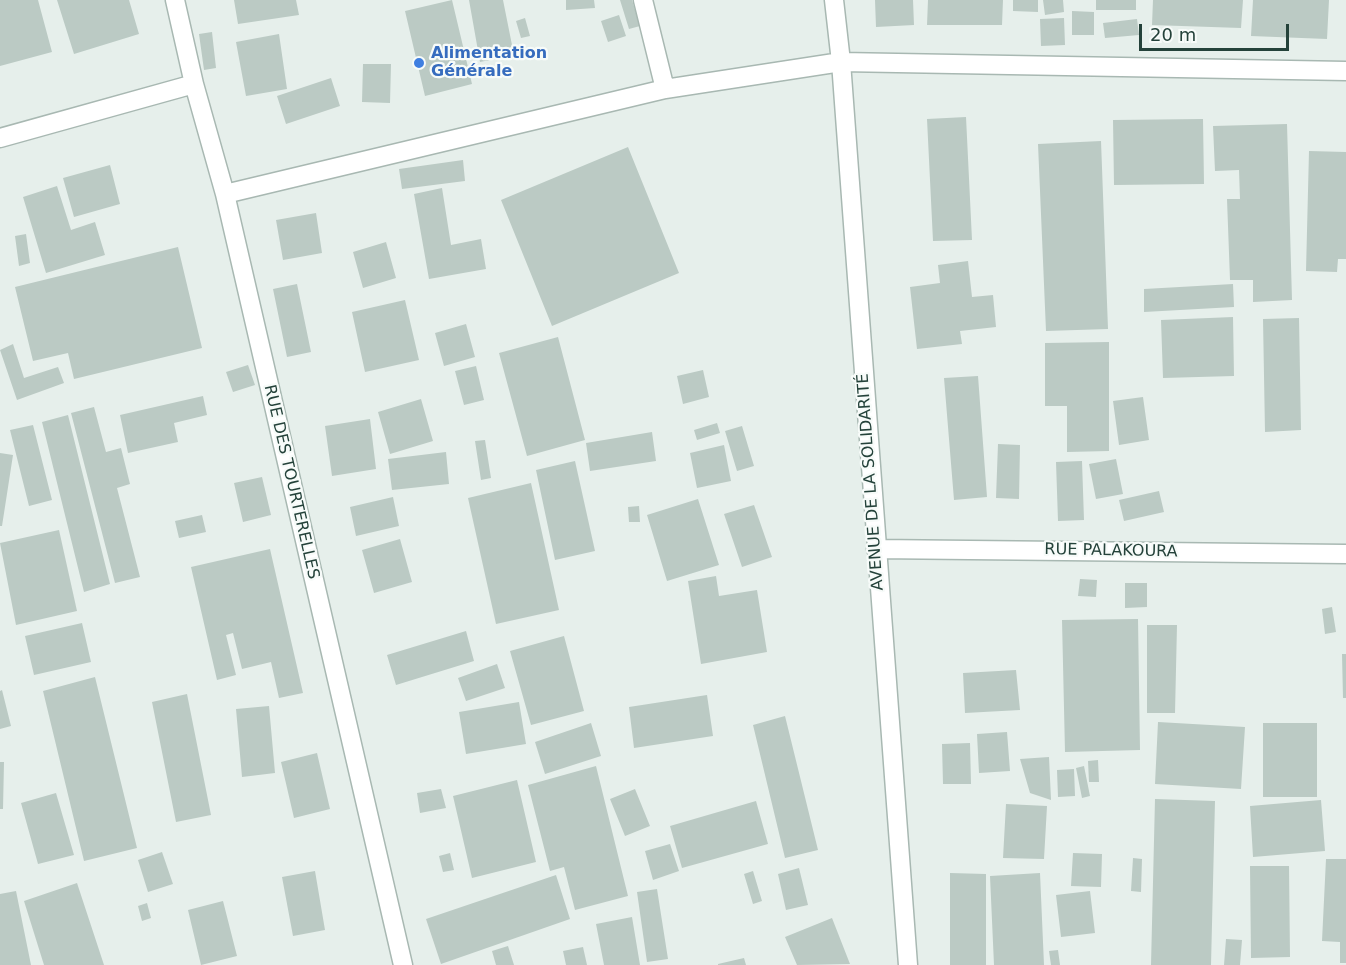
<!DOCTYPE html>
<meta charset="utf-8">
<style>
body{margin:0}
#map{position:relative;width:1346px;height:965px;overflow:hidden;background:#e6efeb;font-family:"DejaVu Sans",sans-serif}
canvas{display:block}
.scale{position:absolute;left:1139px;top:24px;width:150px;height:27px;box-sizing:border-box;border:3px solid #24423a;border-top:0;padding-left:8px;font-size:18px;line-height:21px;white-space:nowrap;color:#24423a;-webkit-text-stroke:4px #f7fbf9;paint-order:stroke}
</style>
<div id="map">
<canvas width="1346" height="965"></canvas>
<div class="scale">20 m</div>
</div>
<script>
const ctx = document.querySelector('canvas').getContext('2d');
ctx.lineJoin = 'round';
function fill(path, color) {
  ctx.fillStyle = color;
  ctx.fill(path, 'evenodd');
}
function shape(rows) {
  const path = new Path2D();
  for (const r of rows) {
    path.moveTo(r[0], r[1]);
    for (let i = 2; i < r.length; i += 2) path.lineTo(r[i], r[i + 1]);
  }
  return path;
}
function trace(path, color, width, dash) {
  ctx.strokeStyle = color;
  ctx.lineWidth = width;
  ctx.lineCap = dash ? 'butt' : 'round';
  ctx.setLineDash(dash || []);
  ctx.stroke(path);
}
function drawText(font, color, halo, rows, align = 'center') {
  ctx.font = font + ' "DejaVu Sans",sans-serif';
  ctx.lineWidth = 4.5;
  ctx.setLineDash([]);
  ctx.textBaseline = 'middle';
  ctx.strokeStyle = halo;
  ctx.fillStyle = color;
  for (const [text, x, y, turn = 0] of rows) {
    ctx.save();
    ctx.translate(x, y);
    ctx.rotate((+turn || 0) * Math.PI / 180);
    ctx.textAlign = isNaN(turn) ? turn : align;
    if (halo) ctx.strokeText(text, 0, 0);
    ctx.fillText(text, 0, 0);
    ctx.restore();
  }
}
fill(shape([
 [0,0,38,0,52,52,0,66],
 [57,0,129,0,139,34,74,54],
 [234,0,296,0,299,15,238,24],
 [452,0,472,84,425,96,405,11],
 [469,0,503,0,514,55,480,62],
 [566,0,594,0,595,8,566,10],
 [620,0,632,0,640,26,629,29],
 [875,0,913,0,914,25,876,27],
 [928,0,1003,0,1002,25,927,25],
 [1013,0,1038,0,1038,12,1013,11],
 [1043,0,1063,0,1064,12,1045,15],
 [1096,0,1136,0,1136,10,1096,10],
 [1153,0,1243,0,1241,28,1152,25],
 [1253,0,1329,0,1327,39,1251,36],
 [1072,11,1094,12,1094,35,1072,35],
 [619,15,626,36,608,42,601,21],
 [525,18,530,36,521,38,516,21],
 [1064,18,1065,45,1041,46,1040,19],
 [1137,19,1139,35,1105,38,1103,23],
 [212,32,216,68,204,70,199,34],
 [279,34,287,89,246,96,236,42],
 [363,64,391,64,390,103,362,102],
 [331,78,340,106,286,124,277,96],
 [966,117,972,240,933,241,927,119],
 [1203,119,1204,184,1114,185,1113,120],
 [1287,124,1292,300,1253,302,1253,280,1230,280,1227,199,1240,199,1239,170,1215,171,1213,126],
 [1101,141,1108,329,1046,331,1038,144],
 [628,147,679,273,552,326,501,200],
 [1309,151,1346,152,1346,259,1338,259,1337,272,1306,271],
 [463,160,465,181,402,189,399,169],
 [110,165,120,204,74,217,63,178],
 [57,186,71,230,95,222,105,255,46,273,23,197],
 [442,188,451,245,481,239,486,269,429,279,414,194],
 [316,213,322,253,283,260,276,220],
 [26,234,30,263,19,266,15,236],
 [386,242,396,278,363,288,353,252],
 [178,247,202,348,74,379,68,353,33,361,15,287],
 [968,261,972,297,993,295,996,327,960,331,962,344,917,349,910,287,940,283,938,265],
 [297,284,311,352,287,357,273,289],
 [1233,284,1234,307,1144,312,1144,289],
 [405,300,419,360,365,372,352,312],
 [1233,317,1234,376,1163,378,1161,320],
 [1299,318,1301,430,1265,432,1263,319],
 [466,324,475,357,444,366,435,333],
 [558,337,585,440,527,456,499,353],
 [1109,342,1109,451,1067,452,1067,406,1045,406,1045,343],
 [13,344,24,378,58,367,64,383,17,400,0,350],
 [248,365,255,385,233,392,226,372],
 [476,366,484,400,464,405,455,371],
 [703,370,709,397,683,404,677,376],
 [978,376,987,497,954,500,944,378],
 [203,396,207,415,174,423,178,442,128,453,120,415],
 [1143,397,1149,440,1119,445,1113,401],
 [421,399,433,441,390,454,378,412],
 [94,407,106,452,121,448,130,484,117,488,140,577,115,583,71,413],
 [68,415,110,584,84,592,42,422],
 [370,419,376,469,332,476,325,426],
 [717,423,720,433,697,440,694,430],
 [33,425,52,500,29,506,10,430],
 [742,426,754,466,737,471,725,431],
 [652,432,656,461,590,471,586,443],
 [485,440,491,478,481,480,475,441],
 [998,444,1020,445,1019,499,996,498],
 [724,445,731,481,697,488,690,453],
 [446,452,449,484,392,490,388,459],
 [0,453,13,455,2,526,0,526],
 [1116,459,1123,494,1096,499,1089,464],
 [575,461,595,551,555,560,536,470],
 [1082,461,1084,520,1058,521,1056,462],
 [262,477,271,515,243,522,234,483],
 [531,483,559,610,496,624,468,498],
 [1159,491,1164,512,1124,521,1119,500],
 [393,497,399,526,356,536,350,507],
 [698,499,719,565,667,581,647,515],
 [754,505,772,557,742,567,724,514],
 [639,506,640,522,629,522,628,507],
 [202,515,206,532,179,538,175,521],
 [59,530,77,611,16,625,0,543],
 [400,539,412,582,374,593,362,550],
 [270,549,303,693,279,698,271,662,242,669,233,633,226,635,236,675,217,680,191,567],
 [716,576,719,596,757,590,767,652,701,664,688,581],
 [1080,579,1097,580,1096,597,1078,596],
 [1125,583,1147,583,1147,607,1125,608],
 [1332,607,1336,632,1325,634,1322,609],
 [1138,619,1140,750,1065,752,1062,620],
 [82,623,91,662,34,675,25,636],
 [1147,625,1177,625,1175,713,1147,713],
 [466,631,474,661,396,685,387,655],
 [564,636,584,711,531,725,510,651],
 [1342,654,1346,654,1346,698,1343,698],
 [497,664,505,688,466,701,458,678],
 [1016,670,1020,710,965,713,963,673],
 [95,677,137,848,84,861,43,691],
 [2,690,11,726,0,729,0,691],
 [187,694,211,815,176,822,152,702],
 [707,695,713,736,634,748,629,707],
 [519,702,526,744,466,754,459,712],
 [269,706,275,773,242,777,236,709],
 [785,716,818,850,785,858,753,725],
 [1158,722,1245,727,1241,789,1155,784],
 [591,723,601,756,545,774,535,742],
 [1263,723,1317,723,1317,797,1263,797],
 [1007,732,1010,771,979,773,977,734],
 [970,743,971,784,943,784,942,744],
 [317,753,330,809,294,818,281,762],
 [1049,757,1051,800,1030,793,1020,759],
 [1098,760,1099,782,1089,782,1088,761],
 [0,762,4,762,3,809,0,809],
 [596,766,628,896,575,910,564,867,550,871,528,785],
 [1084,766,1090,796,1082,798,1076,768],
 [1074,769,1075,796,1058,797,1057,770],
 [517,780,536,862,472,878,453,796],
 [441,789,446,808,420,813,417,793],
 [635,789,650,826,625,836,610,799],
 [56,793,74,855,38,864,21,803],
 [1155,799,1215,801,1211,965,1151,965],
 [1321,800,1325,851,1253,857,1250,806],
 [756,801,768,844,682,868,670,826],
 [1006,804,1047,806,1044,859,1003,858],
 [670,844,679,871,653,880,645,851],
 [162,852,173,884,148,892,138,860],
 [450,853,454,870,443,872,439,856],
 [1073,853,1102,854,1101,887,1071,886],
 [1133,858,1142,859,1141,892,1131,891],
 [1326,859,1346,859,1346,963,1340,963,1340,942,1322,941],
 [1250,866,1289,866,1290,957,1251,958],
 [799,868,808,905,786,910,778,874],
 [315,871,325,930,293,936,282,877],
 [753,871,762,901,753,904,744,874],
 [950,873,986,874,986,965,950,965],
 [1040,873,1044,965,994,965,990,876],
 [556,875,570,919,441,964,426,919],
 [77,883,104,965,44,965,24,901],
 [657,889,668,959,647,962,637,892],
 [16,891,31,965,0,965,0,894],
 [1090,891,1095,933,1061,937,1056,895],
 [223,901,237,956,201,965,188,910],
 [147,903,151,918,142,921,138,906],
 [632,917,640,965,604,965,596,924],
 [832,918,850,964,797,965,785,937],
 [1226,939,1242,940,1240,965,1224,965],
 [508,946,514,965,496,965,492,951],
 [583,947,587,965,566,965,563,951],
 [1058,950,1060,965,1051,965,1049,951],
 [744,958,746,965,718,965,718,964]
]), '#bbcac4');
const minor = shape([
 [175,0,194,84,225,194,403,965],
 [643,0,665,89],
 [834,0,841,62,908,965],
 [0,138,194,84],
 [225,194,665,89,841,62,1346,71],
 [876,549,1346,554]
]);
trace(minor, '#a8b8b2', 21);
trace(minor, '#fff', 18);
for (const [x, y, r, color] of [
 [419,63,6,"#3f7fe0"]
]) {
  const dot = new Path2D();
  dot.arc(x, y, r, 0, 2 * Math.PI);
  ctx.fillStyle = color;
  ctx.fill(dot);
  trace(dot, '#f7fbf9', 2);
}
drawText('bold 16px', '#366cbe', '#f7fbf9', [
 ["Alimentation",431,54],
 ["Générale",431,72]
], 'left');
drawText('16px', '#24423a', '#f7fbf9', [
 ["RUE DES TOURTERELLES",291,482,77],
 ["AVENUE DE LA SOLIDARITÉ",871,482,-94],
 ["RUE PALAKOURA",1111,551,1]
]);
</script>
